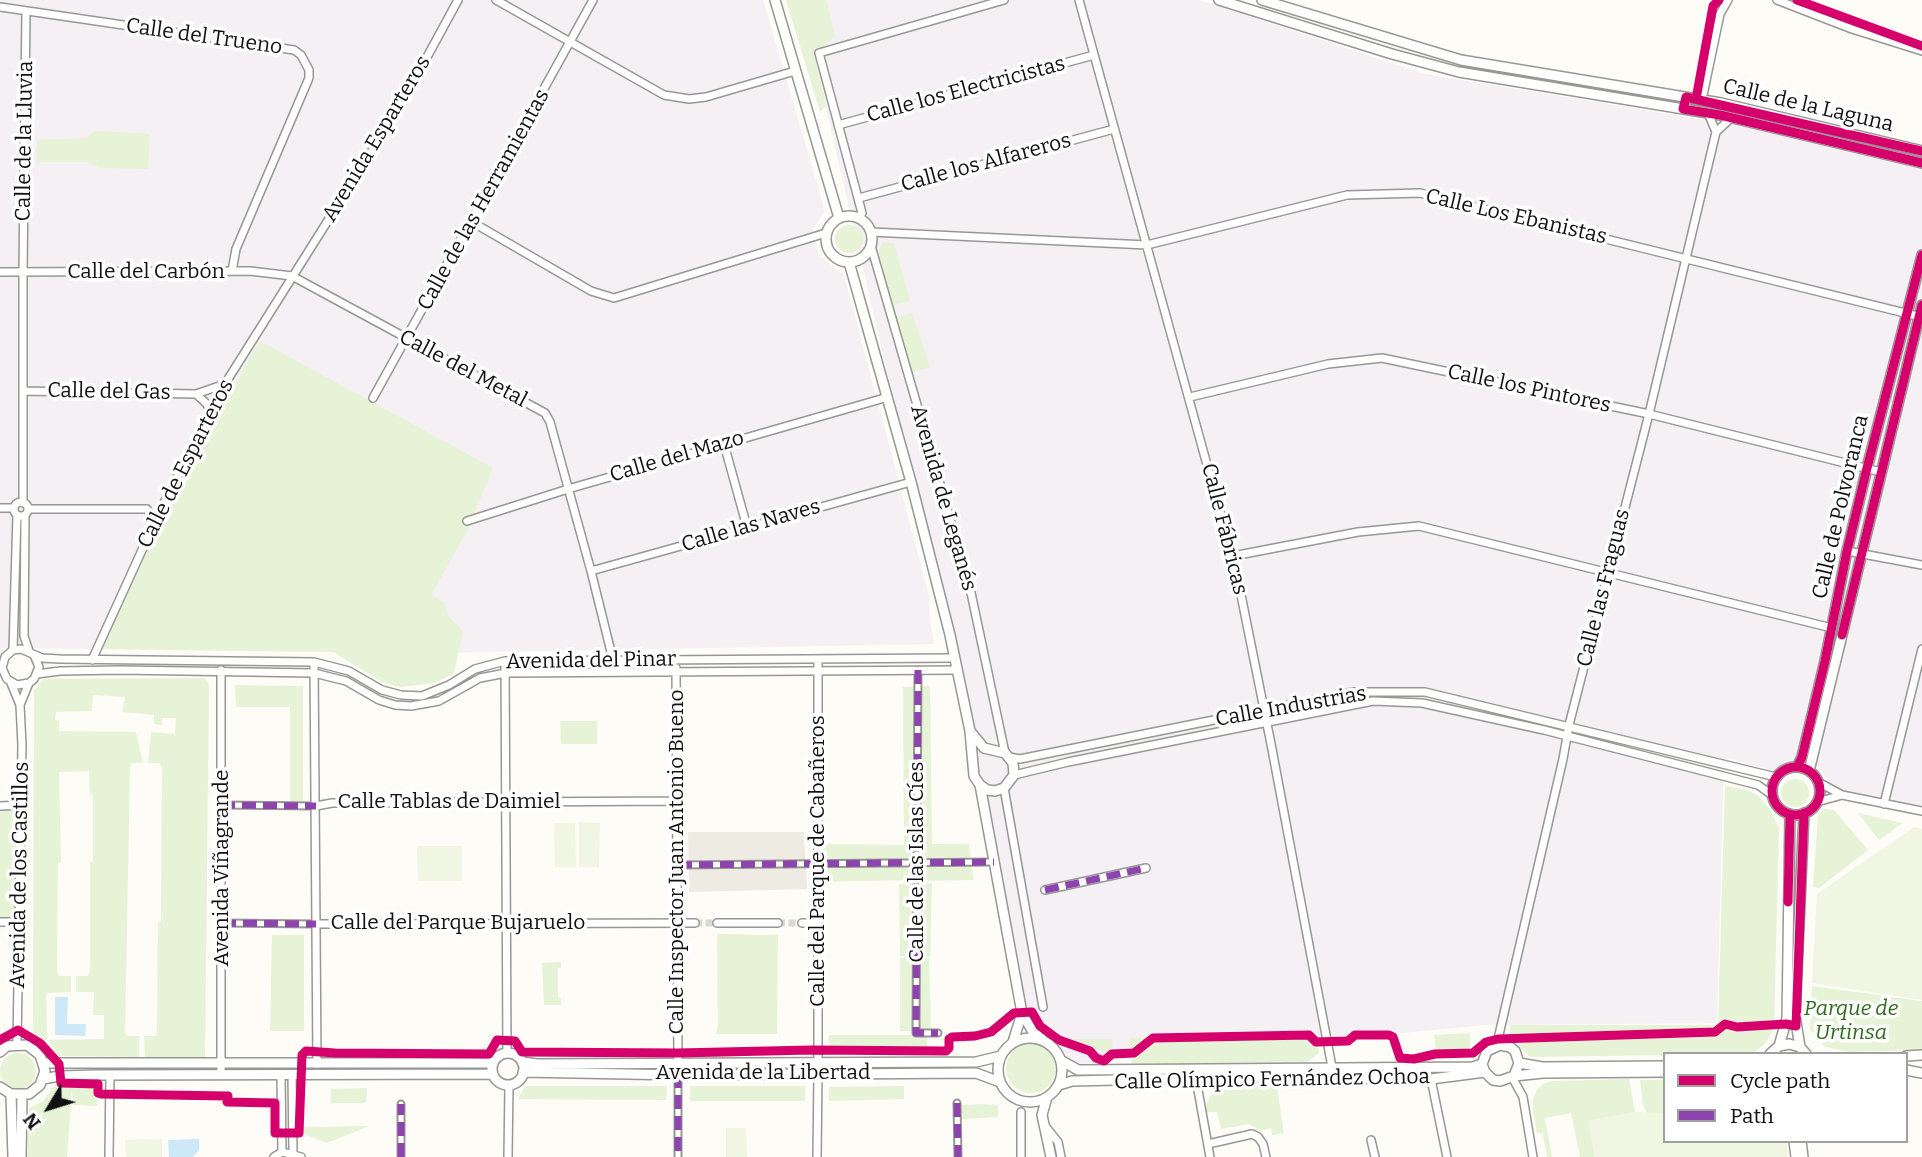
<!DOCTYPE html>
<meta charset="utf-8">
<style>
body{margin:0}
#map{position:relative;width:1922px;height:1157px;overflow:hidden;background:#fdfcf7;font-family:Bitter,serif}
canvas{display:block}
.legend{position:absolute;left:1663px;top:1052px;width:245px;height:91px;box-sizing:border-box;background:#fff;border:2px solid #a0a0a0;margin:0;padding:9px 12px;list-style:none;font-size:21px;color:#111}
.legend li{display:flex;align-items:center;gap:14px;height:35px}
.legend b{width:35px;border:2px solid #a0a0a0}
.north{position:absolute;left:14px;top:1073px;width:70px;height:70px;-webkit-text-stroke:5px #fff;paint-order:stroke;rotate:232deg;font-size:19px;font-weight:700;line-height:28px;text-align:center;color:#111}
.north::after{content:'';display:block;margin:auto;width:24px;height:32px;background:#111;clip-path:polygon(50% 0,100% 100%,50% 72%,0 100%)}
</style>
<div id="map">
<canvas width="1922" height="1157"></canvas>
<ul class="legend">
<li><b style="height:9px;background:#d6006c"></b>Cycle path</li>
<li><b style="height:9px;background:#8e44ad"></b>Path</li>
</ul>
<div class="north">N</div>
</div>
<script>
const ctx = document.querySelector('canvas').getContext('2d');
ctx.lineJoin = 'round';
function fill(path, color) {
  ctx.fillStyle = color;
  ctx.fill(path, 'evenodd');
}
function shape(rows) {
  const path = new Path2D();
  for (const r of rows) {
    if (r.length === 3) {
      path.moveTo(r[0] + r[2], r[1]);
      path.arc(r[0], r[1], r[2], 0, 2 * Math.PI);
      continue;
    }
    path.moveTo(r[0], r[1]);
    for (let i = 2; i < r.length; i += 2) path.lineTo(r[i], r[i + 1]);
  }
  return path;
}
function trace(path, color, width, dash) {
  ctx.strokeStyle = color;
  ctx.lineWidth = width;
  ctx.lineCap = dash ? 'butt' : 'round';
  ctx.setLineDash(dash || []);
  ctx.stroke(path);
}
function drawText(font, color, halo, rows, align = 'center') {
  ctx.font = font + ' Bitter,serif';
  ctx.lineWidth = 7;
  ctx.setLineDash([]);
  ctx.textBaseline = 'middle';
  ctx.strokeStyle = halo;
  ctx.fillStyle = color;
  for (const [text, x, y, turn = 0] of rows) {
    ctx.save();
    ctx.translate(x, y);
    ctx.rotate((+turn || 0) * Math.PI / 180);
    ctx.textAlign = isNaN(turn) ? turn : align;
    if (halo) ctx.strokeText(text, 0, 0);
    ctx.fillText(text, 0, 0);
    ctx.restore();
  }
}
fill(shape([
 [0,0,763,0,825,211,813,229,819,255,844,275,929,596,930,622,934,644,426,653,0,648],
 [801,0,1199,0,1425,74,1735,125,1922,165,1922,808,1837,792,1818,767,1792,760,1773,770,1728,758,1723,787,1717,1023,1487,1025,1031,1068,980,774]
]), '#f5f0f3');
fill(shape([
 [786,0,826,0,835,35,819,53,816,64,826,106,820,112],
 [94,131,150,134,148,169,99,168,87,162,37,162,37,140,87,138],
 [849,239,14],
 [883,242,894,244,910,301,893,305,878,253],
 [912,313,930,367,913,372,896,318],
 [260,341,493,468,468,529,431,595,444,602,448,616,463,631,454,673,436,683,399,687,382,682,333,652,102,649,186,468],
 [204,678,209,684,205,1058,145,1061,144,1036,156,1036,157,1031,158,922,161,922,162,768,160,763,148,763,151,732,175,734,176,718,163,718,162,725,154,724,154,715,122,712,125,697,93,695,92,711,56,712,55,720,59,721,59,731,136,732,143,763,131,763,130,768,125,1031,127,1036,139,1036,139,1057,57,1056,49,1040,104,1039,104,1015,93,1015,94,992,76,992,76,976,88,976,90,971,90,862,93,862,93,795,90,794,89,771,59,772,61,862,58,863,57,971,59,976,71,976,71,992,46,993,47,1040,45,1040,33,1033,34,690,44,679],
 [235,685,303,686,303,803,290,803,290,707,236,707],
 [916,686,913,859,821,860,821,844,904,845,903,687],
 [920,686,930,686,932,844,969,844,971,859,934,862,920,859],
 [560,721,597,721,597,744,561,744],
 [1795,793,14],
 [1725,786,1750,791,1758,796,1770,809,1779,828,1774,1028,1765,1044,1752,1054,1530,1057,1510,1037,1510,1025,1718,1025],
 [22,805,20,922,0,922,0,806],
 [1824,809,1834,810,1868,850,1819,888,1813,887,1818,815],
 [1858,813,1902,823,1879,840],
 [919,865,971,865,974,880,919,881],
 [822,866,913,866,913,880,822,882],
 [914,883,914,956,916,883,932,883,930,957,924,957,929,958,931,1030,919,1030,917,1027,914,1031,900,1031,900,958,910,957,900,956,899,884],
 [717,934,778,935,777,1034,716,1034,718,1025],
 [272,935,304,935,304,1031,270,1031],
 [561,962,561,968,558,968,558,997,561,998,561,1005,544,1005,542,963],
 [1812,986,1922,1001,1922,1050,1849,1052,1825,1047,1810,1029],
 [1470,1033,1470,1049,1436,1050,1434,1035],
 [829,1035,927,1035,927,1049,829,1050],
 [1317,1036,1319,1053,1305,1064,1132,1065,1129,1038],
 [1065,1039,1112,1039,1113,1052,1067,1047],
 [1031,1068,25],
 [18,1071,18],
 [1629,1079,1635,1112,1589,1121,1595,1157,1580,1157,1571,1113,1545,1118,1552,1157,1547,1157,1543,1133,1537,1133,1533,1112,1533,1099,1537,1090,1543,1084,1552,1081],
 [1640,1080,1665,1080,1665,1141,1786,1141,1787,1157,1667,1157,1657,1113,1646,1113,1643,1104],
 [55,1085,97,1085,97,1106,73,1105,72,1089,67,1157,27,1157,29,1108,43,1101],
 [525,1086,667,1086,666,1100,518,1099],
 [690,1086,805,1086,805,1101,690,1101],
 [904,1086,904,1099,829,1101,829,1087],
 [1225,1086,1258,1086,1258,1089,1277,1087,1284,1133,1272,1135,1271,1128,1261,1131,1249,1124,1221,1129,1217,1112,1206,1112,1206,1105,1212,1093],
 [367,1088,366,1103,331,1103,331,1089],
 [981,1104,998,1105,998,1117,962,1119,961,1105],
 [369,1126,327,1143,301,1133,303,1127]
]), '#e7f3d7');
fill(shape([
 [579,822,600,823,599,867,579,867],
 [554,823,575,823,576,867,555,867],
 [1914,827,1922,829,1922,1000,1812,983,1817,894],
 [417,846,462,846,462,881,418,881],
 [1635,1112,1665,1113,1665,1141,1786,1141,1787,1157,1595,1157,1588,1121],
 [726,1128,746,1128,747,1157,726,1157],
 [162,1139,162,1157,126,1157,125,1140]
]), '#f0f6e1');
fill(shape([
 [688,832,804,832,807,889,689,892]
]), '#edebe2');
fill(shape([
 [55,997,68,997,67,1024,86,1024,85,1036,55,1035],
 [199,1139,199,1150,193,1157,169,1157,168,1140]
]), '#cde8f7');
trace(shape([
 [695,923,717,923],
 [778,923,802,923]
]), '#dad9d4', 7, [7, 3.5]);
const pedestrian = shape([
 [918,670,916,1033,938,1033],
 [221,805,316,806],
 [678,865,994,862],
 [222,923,316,924],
 [678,1074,678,1157],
 [957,1103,958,1157],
 [401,1157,401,1104]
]);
const minor = shape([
 [496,0,664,95,689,99,706,97,795,71],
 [1079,0,1236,570,1271,744,1332,1067],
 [1777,0,1852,29,1922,51],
 [0,7,294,50,301,55,309,70,309,78,236,249,232,271],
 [1702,100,1720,14,1728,0],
 [1708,113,1716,132],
 [838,125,1094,55],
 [859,198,1114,129],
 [858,218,862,213,819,53,1004,0],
 [472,222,591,291,614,298,826,233],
 [871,232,1147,245,1347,195,1420,193,1921,317],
 [871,246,970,588,1005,753],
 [0,272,250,271,292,276,545,413,550,422,591,571,616,672],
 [23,391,196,394,207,404,210,411],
 [196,394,225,384],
 [1190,397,1328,364,1382,358,1649,414,1881,472],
 [373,398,593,0],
 [724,444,747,527],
 [21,509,7],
 [23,503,23,272,26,11],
 [0,508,14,508],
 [28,509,147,509,155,522],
 [25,515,24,636,29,651],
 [467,521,568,489,888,397],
 [1847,551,1922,565],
 [1233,556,1358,532,1419,526,1832,628],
 [591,571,911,482],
 [13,650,17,515],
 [34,655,39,667,34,679,29,683,17,685,7,679,2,668,5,657,13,650,21,649,42,658,60,659,314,662,349,671,382,690,401,695,422,696,449,685,475,669,505,661,954,658],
 [92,660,158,515,218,395,402,103,458,0],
 [505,661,507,1053],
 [314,662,317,1064],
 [676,668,678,1064],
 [221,670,221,1075],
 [37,674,60,671,119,670,314,673,346,681,379,700,395,705,411,706,439,701,480,678,506,673,957,670],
 [11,683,20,705,22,745,17,1044],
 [20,705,29,683],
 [1009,757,1020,759,1353,692,1425,692,1776,777],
 [1014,775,1068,762,1373,701,1422,703,1544,730,1758,785,1772,795],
 [1818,782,1842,795,1922,811],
 [1004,788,1043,1007],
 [1817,802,1842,795],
 [1884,804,1922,649],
 [0,806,22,805],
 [316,806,332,803,678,801],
 [1045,890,1146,868],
 [0,922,20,922],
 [717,923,778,923],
 [802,923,818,923],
 [316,924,695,923],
 [1500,1045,1498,1039,1563,759,1569,725,1649,414,1716,132,1731,118],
 [818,1063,818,659],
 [1198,1074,1198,1090,1210,1157],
 [281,1075,282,1152],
 [292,1075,293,1154],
 [1512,1077,1523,1097,1533,1157],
 [1431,1079,1447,1157],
 [1021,1112,1021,1157],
 [1046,1127,1058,1142,1061,1157],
 [1371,1140,1375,1157],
 [1208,1144,1252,1134,1258,1137,1263,1144,1266,1157],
 [109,1157,110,1075],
 [274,1157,282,1152,301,1157],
 [508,1157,509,1085],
 [817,1157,818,1074]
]);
const tertiary = shape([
 [775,0,839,218],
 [1219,0,1392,54,1459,72,1720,115,1922,163],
 [1262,0,1461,60,1721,103,1922,151],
 [849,239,23],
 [849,262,911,482,950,635,970,731,974,776,980,785,987,790,995,791,1004,788,1014,775,1013,763,1005,753,984,748,970,731],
 [1797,767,1802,757,1825,661,1847,551,1867,468,1922,255],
 [1796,791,24],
 [1809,771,1922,305],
 [980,785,1022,1013,1033,1032,1042,1039],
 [1030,1070,32],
 [1013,1042,1022,1013],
 [1779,1046,1787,1018,1790,814],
 [1800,1047,1795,1016,1804,813],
 [0,1052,7,1046,27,1045,40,1055,45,1071,40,1085,29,1094,11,1094,0,1087],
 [508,1069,16],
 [1770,1054,1779,1046,1789,1044,1800,1047,1806,1054],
 [1906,1056,1922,1055],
 [1062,1061,1078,1070,1473,1067,1482,1064],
 [522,1062,537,1064,976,1062,1001,1056],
 [44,1063,493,1063],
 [1519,1063,1542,1067,1665,1066],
 [1906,1070,1922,1073],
 [523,1072,680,1075,976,1073,1000,1082],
 [1514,1076,1519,1063,1515,1051,1510,1047,1500,1045,1487,1051,1482,1064,1485,1072,1493,1080,1500,1081,1514,1076,1543,1073,1665,1072],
 [43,1079,59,1076,97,1075,493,1074],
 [1059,1085,1072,1081,1244,1077,1431,1079,1485,1072],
 [11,1094,13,1157],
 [1047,1097,1042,1115,1051,1157],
 [1794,1141,1796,1157],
 [1801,1141,1803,1157],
 [21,1157,22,1095]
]);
trace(pedestrian, '#979795', 9);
trace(minor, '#979795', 10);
trace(tertiary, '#979795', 12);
trace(pedestrian, '#fffffe', 5);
trace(minor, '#fffffe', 7);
trace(tertiary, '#fffffe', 9);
trace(shape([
 [918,670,916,1033,938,1033],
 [221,805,316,806],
 [678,865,994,862],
 [1045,890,1146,868],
 [222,923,316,924],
 [678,1074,678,1157],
 [957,1103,958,1157],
 [401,1157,401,1104]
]), '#8e44ad', 7, [14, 7]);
trace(shape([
 [1797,0,1922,46],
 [1696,99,1713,6,1719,0],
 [1922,151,1686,97,1683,109,1720,115,1922,163],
 [1842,635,1922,305],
 [1797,767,1802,757,1825,661,1847,551,1867,468,1922,255],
 [1796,791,24],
 [1788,902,1790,814],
 [0,1040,18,1030,40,1043,59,1064,61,1083,98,1084,98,1093,101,1094,228,1096,227,1102,275,1103,275,1133,299,1133,302,1055,306,1051,335,1053,489,1054,497,1040,515,1041,522,1052,678,1053,811,1050,946,1051,949,1048,949,1039,952,1037,975,1036,991,1032,1014,1013,1032,1012,1040,1026,1059,1040,1090,1051,1096,1058,1104,1061,1112,1054,1134,1053,1153,1038,1309,1035,1316,1042,1348,1041,1355,1035,1389,1035,1393,1037,1400,1058,1414,1059,1435,1054,1473,1053,1486,1042,1498,1039,1715,1032,1725,1024,1737,1027,1786,1024,1796,1026,1804,813]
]), '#d6006c', 9);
drawText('21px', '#111', '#fff', [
 ["Calle del Trueno",204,37,8],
 ["Calle los Electricistas",966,90,-15],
 ["Calle de la Laguna",1808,106,13],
 ["Avenida Esparteros",377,139,-59],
 ["Calle de la Lluvia",25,141,-89],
 ["Calle los Alfareros",986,163,-15],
 ["Calle de las Herramientas",484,200,-61],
 ["Calle Los Ebanistas",1516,217,13],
 ["Calle del Carbón",146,272],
 ["Calle del Metal",463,369,28],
 ["Calle los Pintores",1529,389,12],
 ["Calle del Gas",109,392,1],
 ["Calle del Mazo",677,457,-16],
 ["Calle de Esparteros",186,464,-63],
 ["Avenida de Leganés",943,498,74],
 ["Calle de Polvoranca",1841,507,-77],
 ["Calle las Naves",751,526,-16],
 ["Calle Fábricas",1224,529,76],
 ["Calle las Fraguas",1604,588,-76],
 ["Avenida del Pinar",591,661,-1],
 ["Calle Industrias",1291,707,-10],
 ["Calle Tablas de Daimiel",449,802],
 ["Calle del Parque de Cabañeros",818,861,-90],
 ["Calle Inspector Juan Antonio Bueno",677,862,-90],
 ["Calle de las Islas Cíes",917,862,-90],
 ["Avenida Viñagrande",222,868,-90],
 ["Avenida de los Castillos",20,875,-89],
 ["Calle del Parque Bujaruelo",458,923],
 ["Avenida de la Libertad",763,1073],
 ["Calle Olímpico Fernández Ochoa",1272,1080,-1]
]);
drawText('italic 21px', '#2f6b1f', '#fff', [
 ["Parque de",1851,1009],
 ["Urtinsa",1851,1033]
]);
</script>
